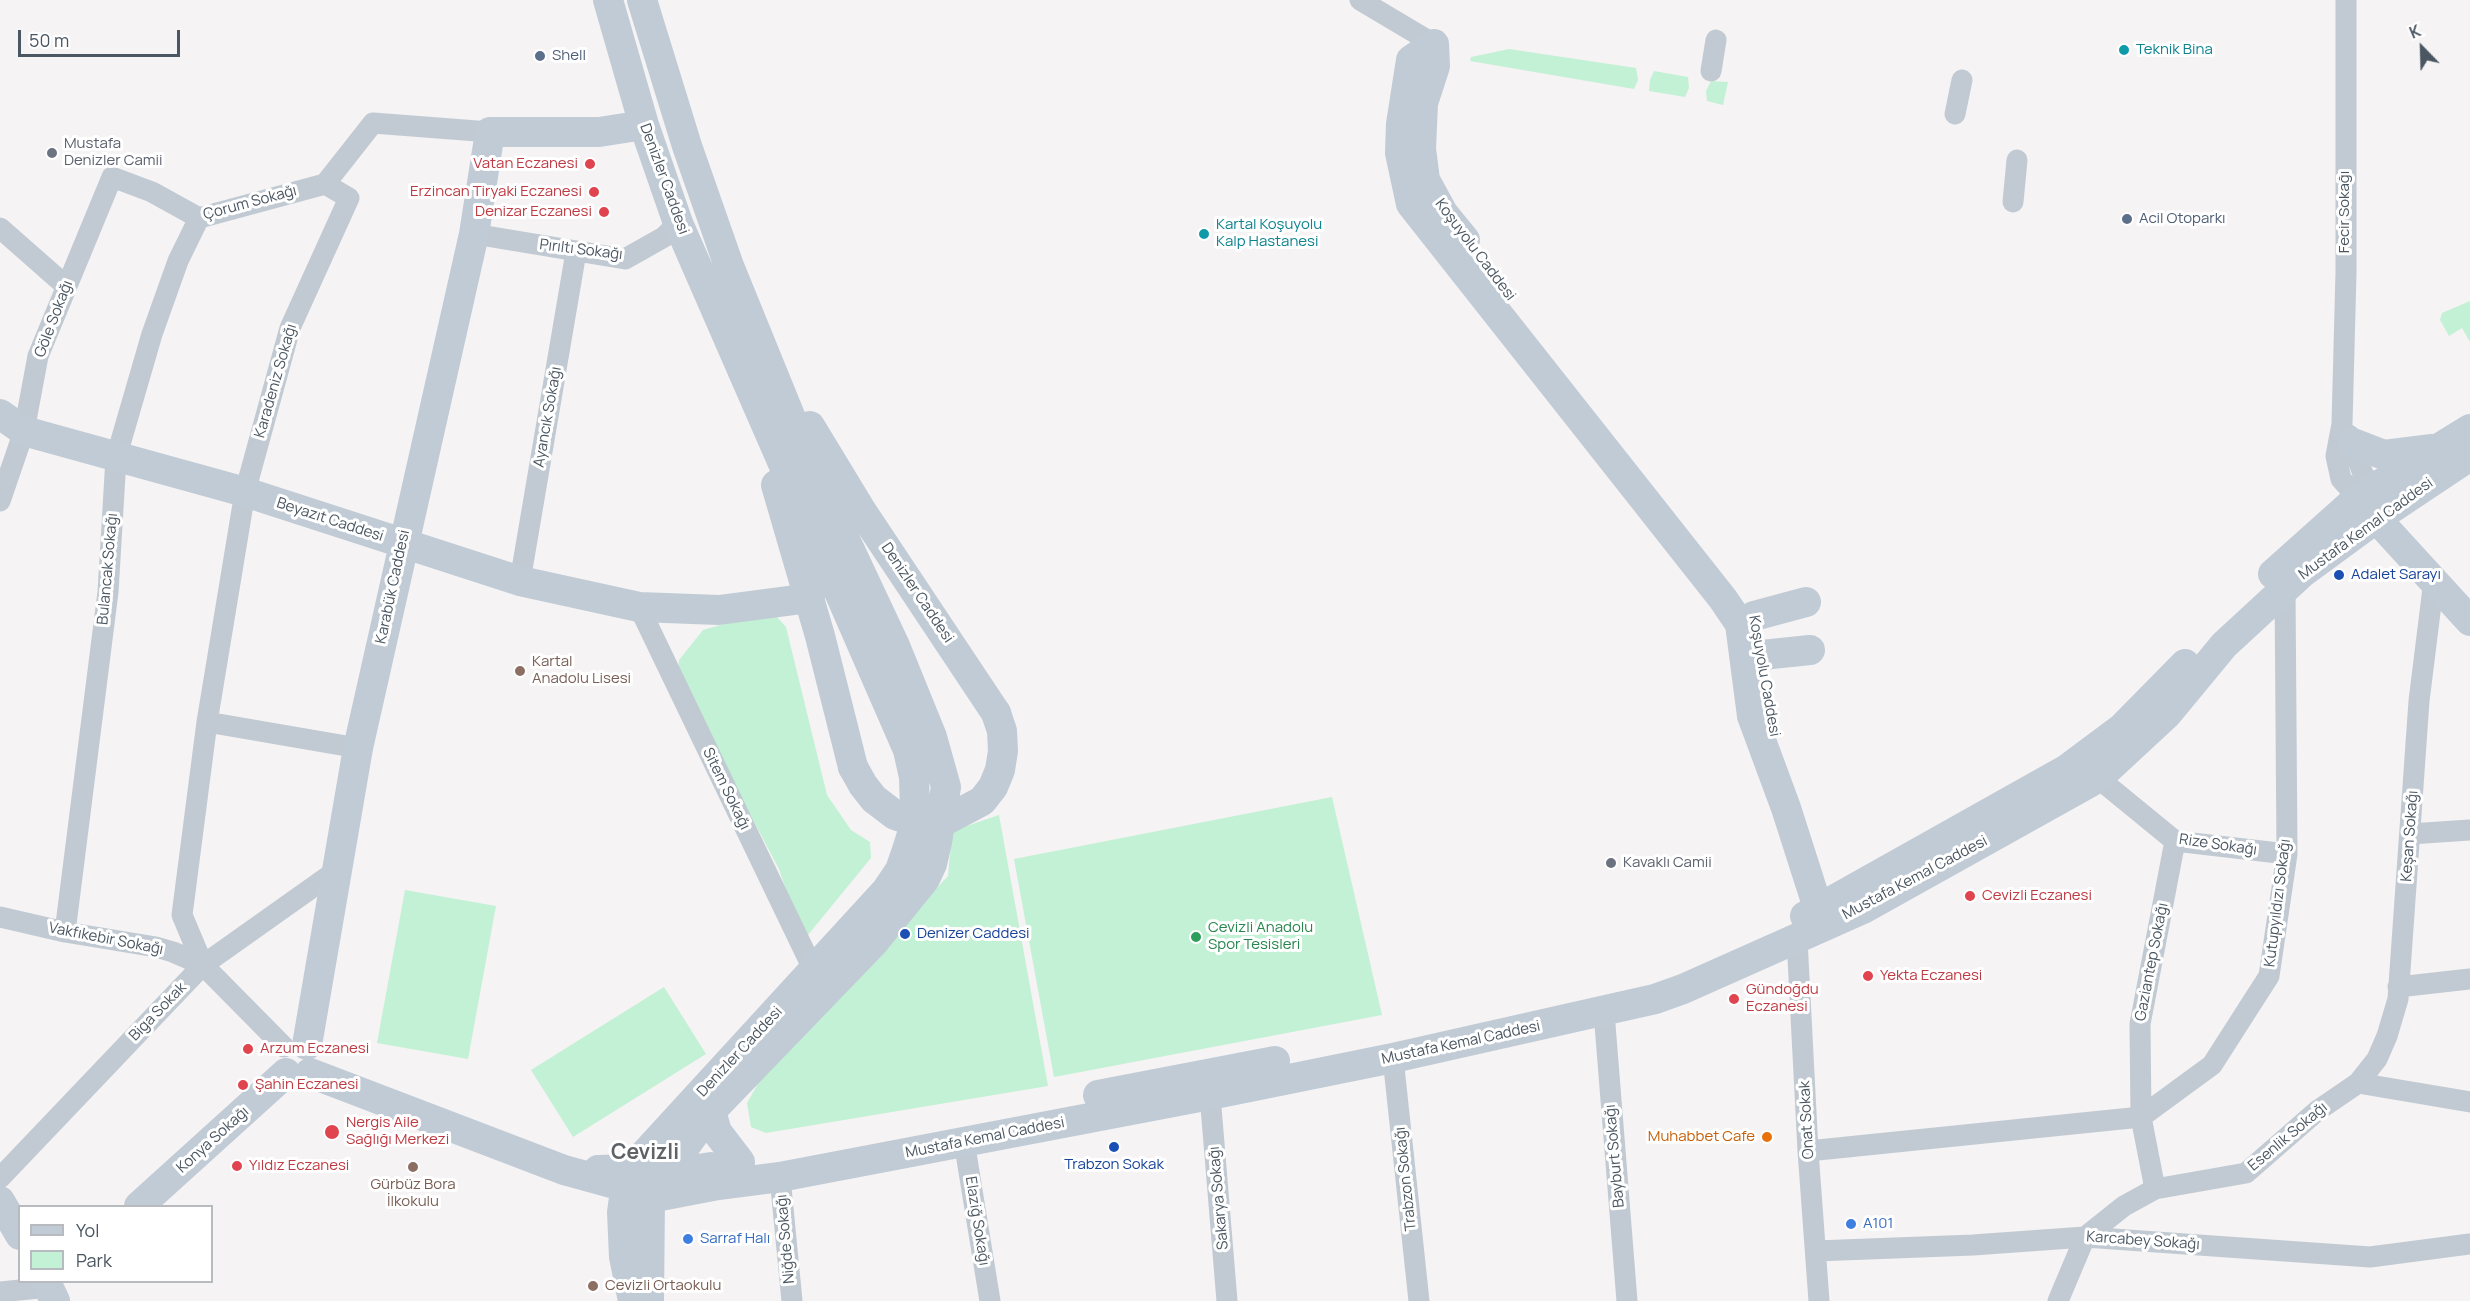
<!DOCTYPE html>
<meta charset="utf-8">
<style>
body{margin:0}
#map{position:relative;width:2470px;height:1301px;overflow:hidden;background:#f5f3f3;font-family:Manrope,sans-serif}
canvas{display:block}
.legend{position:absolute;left:18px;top:1205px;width:195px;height:78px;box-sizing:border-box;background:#fff;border:2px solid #b7bbc0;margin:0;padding:8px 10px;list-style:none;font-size:18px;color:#4a5661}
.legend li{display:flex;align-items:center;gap:12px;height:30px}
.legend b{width:30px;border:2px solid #b7bbc0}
.north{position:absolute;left:2392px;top:18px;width:60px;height:60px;-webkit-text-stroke:4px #fff;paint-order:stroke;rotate:337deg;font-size:16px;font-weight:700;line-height:24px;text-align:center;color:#4a5661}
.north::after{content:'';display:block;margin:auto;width:21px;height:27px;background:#4a5661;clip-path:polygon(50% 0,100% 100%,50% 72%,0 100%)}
.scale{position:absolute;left:18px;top:30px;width:162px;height:27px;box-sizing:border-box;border:3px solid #4a5661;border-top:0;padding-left:8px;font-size:18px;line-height:21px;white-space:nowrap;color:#4a5661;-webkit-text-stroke:4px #fff;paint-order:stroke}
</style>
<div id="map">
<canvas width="2470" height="1301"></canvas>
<ul class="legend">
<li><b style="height:8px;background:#c1cbd6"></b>Yol</li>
<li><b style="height:16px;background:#c3f1d5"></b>Park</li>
</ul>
<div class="north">K</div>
<div class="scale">50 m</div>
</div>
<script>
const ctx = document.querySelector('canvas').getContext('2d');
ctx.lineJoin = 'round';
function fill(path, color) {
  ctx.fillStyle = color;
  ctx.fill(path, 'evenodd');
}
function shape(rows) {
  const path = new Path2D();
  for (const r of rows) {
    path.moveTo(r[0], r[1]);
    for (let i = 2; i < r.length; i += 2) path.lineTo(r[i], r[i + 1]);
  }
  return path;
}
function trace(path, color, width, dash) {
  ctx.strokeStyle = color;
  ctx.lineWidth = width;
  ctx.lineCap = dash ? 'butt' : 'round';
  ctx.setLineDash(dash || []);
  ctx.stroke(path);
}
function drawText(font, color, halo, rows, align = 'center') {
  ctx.font = font + ' Manrope,sans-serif';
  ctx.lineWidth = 6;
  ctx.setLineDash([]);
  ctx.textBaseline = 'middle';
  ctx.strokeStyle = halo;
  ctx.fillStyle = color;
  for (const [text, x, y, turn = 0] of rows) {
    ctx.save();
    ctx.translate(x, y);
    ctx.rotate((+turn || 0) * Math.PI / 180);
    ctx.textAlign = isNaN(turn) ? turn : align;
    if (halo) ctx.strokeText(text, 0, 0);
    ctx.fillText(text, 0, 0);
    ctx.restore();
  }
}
fill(shape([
 [1509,49,1636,68,1638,80,1634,89,1470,61,1471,57],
 [1654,71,1688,77,1689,88,1685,97,1649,91,1650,80],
 [1711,81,1728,82,1723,105,1707,101,1706,91],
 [2470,301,2470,342,2462,328,2449,336,2440,320,2442,313],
 [758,614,776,616,786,627,827,795,851,830,870,842,871,858,803,941,779,869,678,678,679,660,703,630],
 [1332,797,1382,1015,1054,1077,1014,859],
 [999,815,1048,1086,766,1133,751,1127,747,1103,764,1073,948,876,952,831],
 [405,890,496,906,468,1059,377,1043],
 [664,987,706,1054,573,1137,531,1070]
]), '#c3f1d5');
trace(shape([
 [1360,0,1434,44],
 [2346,0,2346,272,2342,424,2336,456,2341,479,2358,498],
 [1711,71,1716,40],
 [1955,114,1962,80],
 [2013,202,2017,160],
 [0,228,66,286],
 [474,234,625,259,664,237,678,223],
 [2349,435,2363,474,2374,488],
 [0,501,24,431,38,356,112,177,152,192,199,218,325,184],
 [520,581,576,252],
 [639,607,814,971],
 [207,722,358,748],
 [2098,778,2175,841,2287,854],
 [2410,834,2470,830],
 [0,917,65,932,156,947,173,952,203,965,284,1047],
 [65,932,108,592,116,458,152,334,178,261,199,218],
 [1797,939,1808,1151,1819,1301],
 [203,965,182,915,207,722,245,492,290,328,349,198,325,184,373,123,490,132],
 [2398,987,2470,979],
 [1604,1012,1627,1301],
 [1393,1058,1419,1301],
 [2358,1083,2470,1102],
 [1210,1095,1227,1301],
 [964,1141,990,1301],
 [1808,1151,2141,1117,2212,1065,2269,976,2287,854,2285,588],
 [780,1177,792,1301],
 [0,1178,203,965,337,870],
 [2155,1189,2141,1117,2140,1024,2175,841],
 [1816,1251,1973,1245,2085,1237,2370,1257,2470,1244],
 [0,1292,49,1287],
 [2058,1301,2085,1237,2124,1206,2155,1189,2246,1173,2317,1111,2358,1083,2377,1059,2387,1036,2398,999,2419,701,2434,580]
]), '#c1cad2', 21);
trace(shape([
 [608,0,644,125,678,223,908,750,914,777,915,809,912,834,906,853,900,870,886,891,643,1156,634,1169,625,1191,622,1212,624,1257,633,1301],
 [642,0,687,146,729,266,810,465,895,646,932,737,946,787,937,842,932,864,925,879,874,942,711,1111,665,1174,650,1198,649,1301],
 [1434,44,1411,60,1401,124,1400,153,1411,204,1723,599,1740,624,1752,716,1786,808,1818,908,1827,925],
 [1434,44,1435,66,1423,103,1421,149,1425,180,1443,213,1465,240],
 [0,414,24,431,245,492,520,581,639,607,719,610,810,598],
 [810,426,861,510,996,713],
 [2353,443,2384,455,2432,449],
 [776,485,820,636,853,767],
 [2363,504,2470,621],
 [2273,574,2358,498,2470,429],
 [1754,616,1806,602],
 [1762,655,1810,650],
 [1805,916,2067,769,2122,728,2185,664],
 [307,1045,358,748,474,234,490,132,599,132,644,125],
 [310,1073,564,1170,626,1187,650,1198,718,1185,780,1177,1210,1095,1393,1058,1655,999,1683,989,1865,908,2098,778,2167,714,2224,645,2302,573,2377,518,2470,456],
 [1098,1095,1275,1061],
 [711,1111,717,1132,740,1162],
 [598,1170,634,1169,665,1174,711,1167],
 [0,1201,20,1235],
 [139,1206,286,1073],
 [46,1282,55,1301]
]), '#c1cbd6', 30);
trace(shape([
 [853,767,863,785,874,799,895,815,913,821,934,823,948,819,982,801,993,787,1000,770,1003,751,1002,731,996,713]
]), '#c1cbd6', 30);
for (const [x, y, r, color] of [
 [2124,50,6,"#0f9aa8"],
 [540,56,6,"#5c6f8a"],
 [52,153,6,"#6b7280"],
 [590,164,6,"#e0444e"],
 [594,192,6,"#e0444e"],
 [604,212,6,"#e0444e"],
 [2127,219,6,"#5c6f8a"],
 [1204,234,6,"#0f9aa8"],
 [2339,575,6,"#1a4fb4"],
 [520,671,6,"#8d6e63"],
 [1611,863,6,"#6b7280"],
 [1970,896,6,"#e0444e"],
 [905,934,6,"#1a4fb4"],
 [1196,937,6,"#2e9e5b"],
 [1868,976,6,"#e0444e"],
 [1734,999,6,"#e0444e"],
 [248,1049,6,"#e0444e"],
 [243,1085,6,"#e0444e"],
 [332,1132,8,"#e0444e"],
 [1767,1137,6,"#e8710a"],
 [1114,1147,6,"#1a4fb4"],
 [237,1166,6,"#e0444e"],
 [413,1167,6,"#8d6e63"],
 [1851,1224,6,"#3f7fe0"],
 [688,1239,6,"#3f7fe0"],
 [593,1286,6,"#8d6e63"]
]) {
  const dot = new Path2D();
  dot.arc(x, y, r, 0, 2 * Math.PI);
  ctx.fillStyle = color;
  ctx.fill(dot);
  trace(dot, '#fff', 2);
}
drawText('15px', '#0d838f', '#fff', [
 ["Teknik Bina",2136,50],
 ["Kartal Koşuyolu",1216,225],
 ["Kalp Hastanesi",1216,242]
], 'left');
drawText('15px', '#4e5e75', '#fff', [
 ["Shell",552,56],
 ["Acil Otoparkı",2139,219]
], 'left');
drawText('15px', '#5b616d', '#fff', [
 ["Mustafa",64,144],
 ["Denizler Camii",64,161],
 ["Kavaklı Camii",1623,863]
], 'left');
drawText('15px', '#be3a42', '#fff', [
 ["Vatan Eczanesi",578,164,"right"],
 ["Erzincan Tiryaki Eczanesi",582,192,"right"],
 ["Denizar Eczanesi",592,212,"right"],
 ["Cevizli Eczanesi",1982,896],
 ["Yekta Eczanesi",1880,976],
 ["Gündoğdu",1746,990],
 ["Eczanesi",1746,1007],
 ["Arzum Eczanesi",260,1049],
 ["Şahin Eczanesi",255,1085],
 ["Nergis Aile",346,1123],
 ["Sağlığı Merkezi",346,1140],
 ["Yıldız Eczanesi",249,1166]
], 'left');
drawText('15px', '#4a5661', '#fff', [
 ["Denizler Caddesi",664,179,70],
 ["Çorum Sokağı",250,203,-15],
 ["Fecir Sokağı",2345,212,-90],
 ["Pırıltı Sokağı",581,250,7],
 ["Koşuyolu Caddesi",1475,250,53],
 ["Göle Sokağı",54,319,-69],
 ["Karadeniz Sokağı",276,381,-74],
 ["Ayancık Sokağı",548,417,-80],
 ["Beyazıt Caddesi",330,520,18],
 ["Mustafa Kemal Caddesi",2366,529,-36],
 ["Bulancak Sokağı",108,569,-85],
 ["Karabük Caddesi",393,587,-78],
 ["Denizler Caddesi",917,593,56],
 ["Koşuyolu Caddesi",1764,676,80],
 ["Sitem Sokağı",726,789,64],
 ["Keşan Sokağı",2410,836,-86],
 ["Rize Sokağı",2218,845,8],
 ["Mustafa Kemal Caddesi",1915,878,-28],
 ["Kutupyıldızı Sokağı",2278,903,-83],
 ["Vakfıkebir Sokağı",106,939,11],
 ["Gaziantep Sokağı",2152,962,-79],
 ["Biga Sokak",158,1012,-46],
 ["Mustafa Kemal Caddesi",1461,1043,-12],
 ["Denizler Caddesi",740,1052,-47],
 ["Onat Sokak",1807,1120,-93],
 ["Esenlik Sokağı",2288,1137,-40],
 ["Mustafa Kemal Caddesi",985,1138,-11],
 ["Konya Sokağı",213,1140,-42],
 ["Bayburt Sokağı",1615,1156,-95],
 ["Trabzon Sokağı",1406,1179,-96],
 ["Sakarya Sokağı",1219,1198,-95],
 ["Elaziğ Sokağı",977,1221,81],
 ["Niğde Sokağı",786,1239,-95],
 ["Karcabey Sokağı",2143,1241,4]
]);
drawText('15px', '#164399', '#fff', [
 ["Adalet Sarayı",2351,575],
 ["Denizer Caddesi",917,934],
 ["Trabzon Sokak",1114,1165,"center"]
], 'left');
drawText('15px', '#785e54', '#fff', [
 ["Kartal",532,662],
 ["Anadolu Lisesi",532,679],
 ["Gürbüz Bora",413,1185,"center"],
 ["İlkokulu",413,1202,"center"],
 ["Cevizli Ortaokulu",605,1286]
], 'left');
drawText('15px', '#27864d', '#fff', [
 ["Cevizli Anadolu",1208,928],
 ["Spor Tesisleri",1208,945]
], 'left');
drawText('15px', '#c56008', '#fff', [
 ["Muhabbet Cafe",1755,1137]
], 'right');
drawText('15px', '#366cbe', '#fff', [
 ["A101",1863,1224],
 ["Sarraf Halı",700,1239]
], 'left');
drawText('bold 21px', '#5f6368', '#fff', [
 ["Cevizli",645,1153]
]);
</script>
